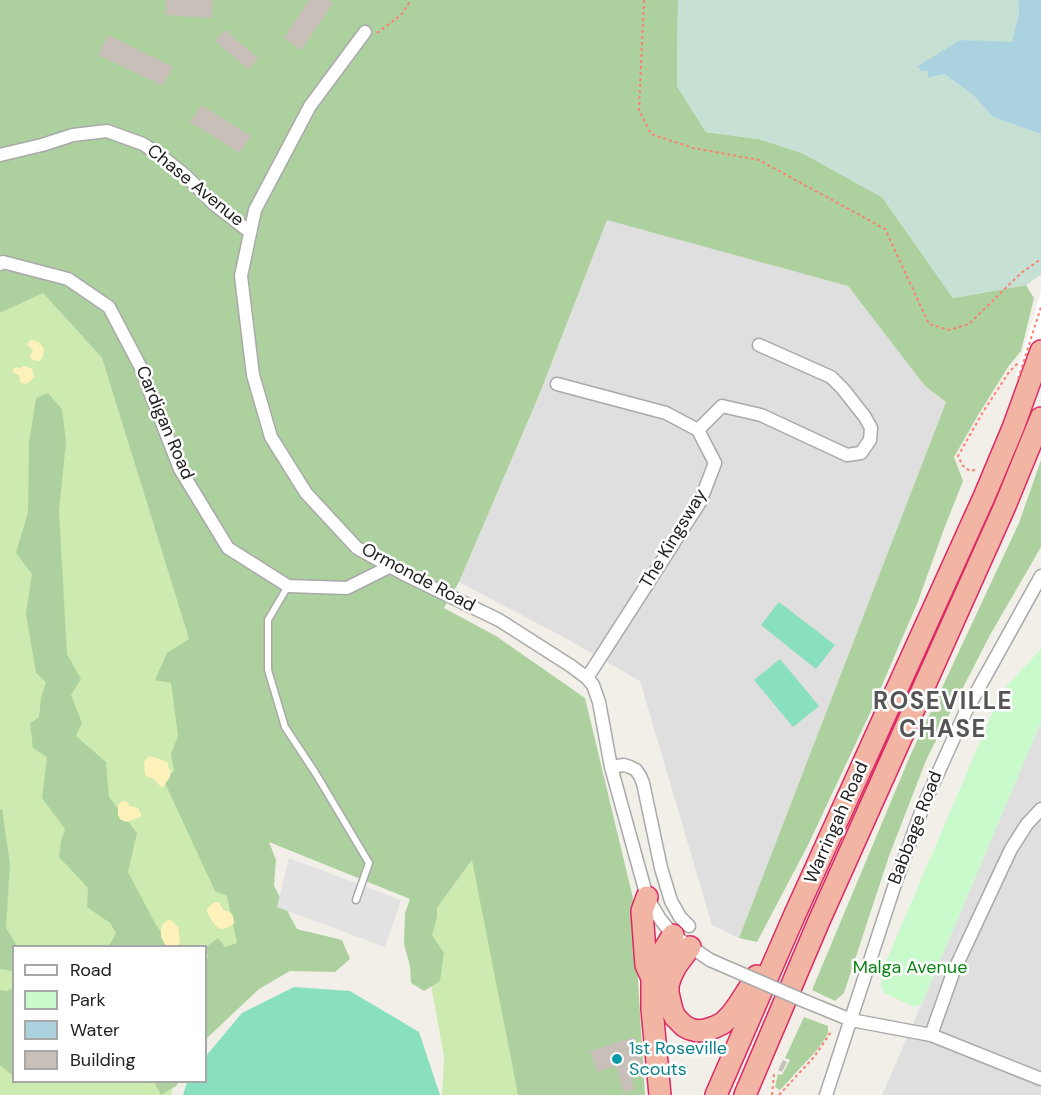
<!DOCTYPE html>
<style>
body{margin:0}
#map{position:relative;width:1041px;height:1095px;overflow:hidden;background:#f2efe9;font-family:"DM Sans",sans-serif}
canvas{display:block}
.legend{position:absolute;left:12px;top:945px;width:195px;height:138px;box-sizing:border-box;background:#fff;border:2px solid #a7a7a7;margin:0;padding:8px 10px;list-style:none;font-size:18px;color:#222}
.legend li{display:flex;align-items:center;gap:12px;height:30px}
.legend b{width:30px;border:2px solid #a7a7a7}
</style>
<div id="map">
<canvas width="1041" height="1095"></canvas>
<ul class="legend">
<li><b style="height:8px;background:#fff"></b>Road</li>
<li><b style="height:16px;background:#c8facc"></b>Park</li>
<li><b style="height:16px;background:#aad3df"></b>Water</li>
<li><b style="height:16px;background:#c7bfb8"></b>Building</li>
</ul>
</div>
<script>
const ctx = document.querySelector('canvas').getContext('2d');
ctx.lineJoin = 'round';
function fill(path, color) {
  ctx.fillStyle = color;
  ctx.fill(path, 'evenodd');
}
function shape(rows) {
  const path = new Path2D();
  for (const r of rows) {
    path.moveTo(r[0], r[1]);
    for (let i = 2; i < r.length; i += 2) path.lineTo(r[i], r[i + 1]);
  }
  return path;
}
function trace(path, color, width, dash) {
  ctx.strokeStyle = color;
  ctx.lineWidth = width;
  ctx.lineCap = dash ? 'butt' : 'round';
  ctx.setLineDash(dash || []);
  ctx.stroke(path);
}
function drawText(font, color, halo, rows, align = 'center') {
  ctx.font = font + ' "DM Sans",sans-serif';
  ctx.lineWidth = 5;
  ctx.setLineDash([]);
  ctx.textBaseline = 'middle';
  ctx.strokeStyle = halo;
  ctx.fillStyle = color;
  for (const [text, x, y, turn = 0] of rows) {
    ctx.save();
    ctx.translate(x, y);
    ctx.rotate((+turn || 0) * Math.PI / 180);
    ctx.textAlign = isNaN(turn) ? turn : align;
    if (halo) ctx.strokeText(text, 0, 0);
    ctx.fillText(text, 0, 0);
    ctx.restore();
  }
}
fill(shape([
 [607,219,848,286,925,386,946,402,739,938,712,925,640,681,567,639,459,582,538,399],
 [1041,722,1041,1095,882,1095,922,1003]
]), '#e0dfdf');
fill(shape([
 [43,293,102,358,189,639,268,842,260,912,206,1014,206,946,14,946,14,1082,172,1082,172,1095,0,1095,0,313],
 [473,859,503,1017,518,1095,442,1095,444,1057,421,930]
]), '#cdebb0');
fill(shape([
 [0,0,678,0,677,86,706,132,759,139,802,153,882,197,953,298,1026,285,1034,298,1021,351,1008,367,977,417,954,457,963,481,944,529,917,604,870,713,808,845,757,942,739,938,946,402,925,386,848,286,607,220,538,398,459,582,444,608,496,636,585,698,633,898,645,1095,518,1095,472,860,437,908,437,917,432,935,444,953,440,981,424,991,411,983,410,966,404,944,405,913,410,899,269,842,276,860,274,886,297,929,342,940,350,959,335,972,290,971,259,989,206,1039,206,958,208,957,206,947,218,938,225,947,237,943,227,896,215,891,163,779,174,771,171,754,178,736,171,683,155,680,167,653,189,639,102,358,43,293,0,313],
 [48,393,62,409,66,442,59,510,67,654,81,679,71,695,82,723,76,736,106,762,109,797,137,833,128,872,156,925,168,941,183,946,109,946,116,933,110,923,87,907,88,888,59,857,61,841,65,829,42,798,47,757,33,748,30,723,39,717,41,698,46,682,36,673,26,614,32,574,16,553,28,512,29,443,36,398],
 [1041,460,1041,547,990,635,927,758,889,856,844,993,835,1001,812,990,910,756,1019,523],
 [0,809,2,809,10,864,6,928,17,946,14,946,13,970,12,971,0,969],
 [13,988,13,1076,0,1065,0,990,7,991],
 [804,1017,828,1026,828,1034,817,1050,780,1090,775,1087,778,1074,782,1075,790,1060,785,1058],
 [154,1082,179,1082,176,1086,161,1095]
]), '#add19e');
fill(shape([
 [678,0,1018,0,1019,14,1013,43,960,40,928,71,929,78,944,74,972,94,993,117,1041,134,1041,275,1026,285,953,298,882,197,802,153,759,139,706,132,677,86]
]), '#c6e0d4');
fill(shape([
 [30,340,33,340,39,342,44,349,42,358,39,361,37,361,31,359,30,357,33,350,27,345],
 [25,366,32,369,34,377,29,383,24,384,20,382,19,375,14,373,13,370,15,367,20,368],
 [149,756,163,760,168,763,168,767,171,771,170,777,163,787,161,787,154,779,146,776,145,774,144,762],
 [124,801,128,802,129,806,138,808,141,814,141,817,126,822,120,819,118,815,118,806,121,802],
 [214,902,219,902,223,910,230,912,233,916,234,923,229,927,222,929,218,928,212,921,207,912,207,909],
 [170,919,178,927,180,941,178,946,166,946,161,937,161,929,163,924]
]), '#fff1ba');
fill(shape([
 [1041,649,1041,722,922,1003,914,1007,884,993,881,986,881,973,1002,691]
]), '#c8facc');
fill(shape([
 [779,602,835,645,816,669,761,625],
 [780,659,819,706,793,727,754,680],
 [294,987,350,991,419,1032,440,1095,183,1095,187,1082,206,1082,206,1056,242,1013]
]), '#88e0be');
fill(shape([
 [289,858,401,900,385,947,277,907]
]), '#e2e2e2');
fill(shape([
 [1018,0,1041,0,1041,134,993,117,972,94,944,74,928,78,928,71,921,71,918,66,960,40,1012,42,1019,14]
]), '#aad3df');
fill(shape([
 [1041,292,1041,385,1015,378]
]), '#fff');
fill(shape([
 [166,0,213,0,211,18,165,15],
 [309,0,328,0,333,3,301,50,284,38],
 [225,30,258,58,249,70,215,41],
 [108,35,173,67,163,86,98,55],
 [201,105,251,136,240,153,190,122],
 [634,1037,644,1070,630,1075,635,1089,624,1093,616,1066,597,1072,590,1051],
 [709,1042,713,1045,708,1055,703,1053],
 [783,1060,787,1062,782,1072,778,1070]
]), '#c7bfb8');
const service = shape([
 [288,586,268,620,268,670,285,727,316,774,369,863,356,900]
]);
const minor = shape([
 [365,32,310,106,255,210,241,276,253,375,271,437,306,493,357,548,404,574,499,620,571,666,587,678,593,685,599,702,611,767,647,897,660,919,673,935,710,960],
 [0,155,42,145,73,135,107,131,143,144,161,156,186,176,214,204,250,232],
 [0,264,3,262,68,279,109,307,140,366,180,469,228,548,288,586,347,588,391,566],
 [557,384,666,413,698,430,715,463,700,502,587,678],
 [698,430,722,406,761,415,847,455,861,453,870,440,871,428,865,417,843,389,831,377,759,345],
 [611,767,624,765,630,767,636,770,640,776,643,783,661,868,671,901,680,917,689,926],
 [807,1002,851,1020,931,1035,1041,1079],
 [931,1035,953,973,1011,849,1027,824,1041,809],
 [826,1095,895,884,924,804,966,711,1041,576]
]);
const trunk = shape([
 [647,897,642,911,646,965,652,978],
 [690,947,676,966,671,976,668,985,668,993,672,1010,675,1017,684,1026,690,1029,697,1031,706,1030,715,1027,723,1023,731,1015,739,1004,757,976],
 [660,1095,652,1009,652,979,655,965,673,935],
 [716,1095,795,914,984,497,1013,428,1041,351],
 [745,1095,819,921,1005,506,1041,418]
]);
trace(service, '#a9a9a9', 9);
trace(minor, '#a9a9a9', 15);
trace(trunk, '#dc2a67', 24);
trace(shape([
 [644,0,639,110,651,134,693,148,759,160,885,229,929,324,949,330,969,324,1021,273,1041,259],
 [377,33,401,15,411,0],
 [975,470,970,471,963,466,958,456,983,412,1009,372,1018,363],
 [772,1095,774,1074],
 [779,1095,814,1057,831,1032]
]), '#fa8072', 2, [3, 3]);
trace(service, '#fff', 6);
trace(minor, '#fff', 12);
trace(trunk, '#f2b4a3', 21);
const minorBridge = shape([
 [710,960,807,1002]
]);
trace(minorBridge, '#a9a9a9', 15, []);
trace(shape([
 [1018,379,1041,307]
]), '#fa8072', 2, [3, 3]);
trace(minorBridge, '#fff', 12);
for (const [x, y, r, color] of [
 [617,1059,6,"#0f9aa8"]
]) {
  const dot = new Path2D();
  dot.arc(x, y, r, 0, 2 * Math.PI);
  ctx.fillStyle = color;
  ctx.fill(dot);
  trace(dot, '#fff', 2);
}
drawText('18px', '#222', '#fff', [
 ["Chase Avenue",195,186,39],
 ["Cardigan Road",164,423,67],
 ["The Kingsway",674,539,-59],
 ["Ormonde Road",418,578,28],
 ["Warringah Road",837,823,-66],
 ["Babbage Road",916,828,-69]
]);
drawText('18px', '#0c8416', '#fff', [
 ["Malga Avenue",910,968]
]);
drawText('18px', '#0d838f', '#fff', [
 ["1st Roseville",629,1049],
 ["Scouts",629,1070]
], 'left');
ctx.letterSpacing = '1.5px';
drawText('bold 24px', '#555', '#fff', [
 ["ROSEVILLE",943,703],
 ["CHASE",943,731]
]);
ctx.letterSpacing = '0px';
</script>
